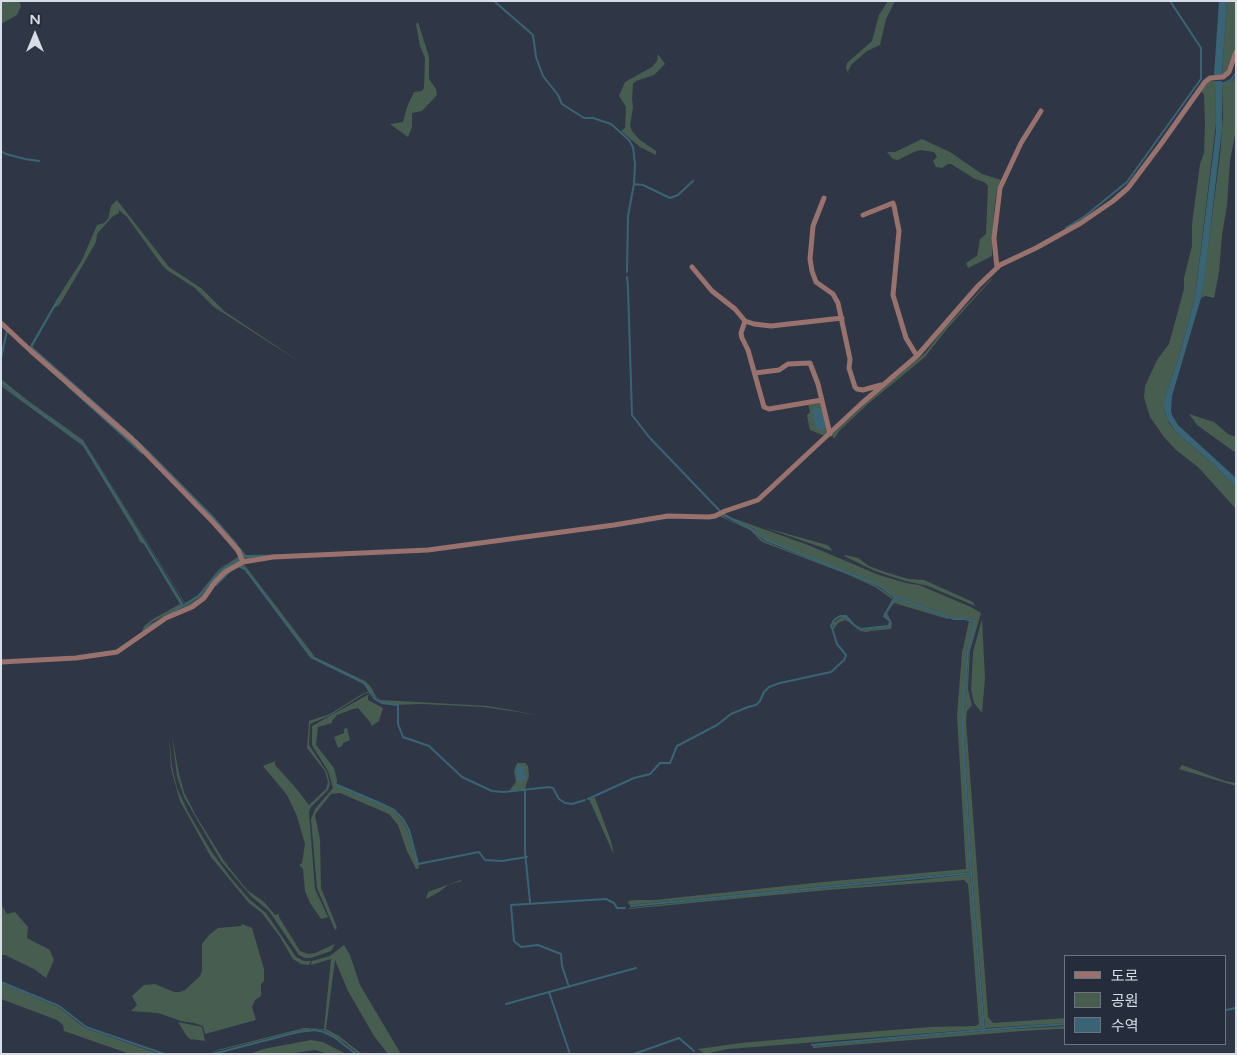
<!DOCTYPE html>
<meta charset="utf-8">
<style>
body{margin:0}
#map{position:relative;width:1237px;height:1055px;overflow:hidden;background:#2f3746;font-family:"Varela Round","Noto Sans KR",sans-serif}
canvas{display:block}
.frame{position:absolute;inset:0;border:2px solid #d8dde7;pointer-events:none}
.legend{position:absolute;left:1064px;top:955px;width:162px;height:90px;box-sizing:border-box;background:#252d3c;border:1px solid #6d7380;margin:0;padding:6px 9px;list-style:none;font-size:15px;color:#d8dde7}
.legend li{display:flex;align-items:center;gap:10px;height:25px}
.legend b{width:25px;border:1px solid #6d7380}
.north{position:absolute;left:10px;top:10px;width:50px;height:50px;-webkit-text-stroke:4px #252d3c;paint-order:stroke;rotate:0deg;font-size:14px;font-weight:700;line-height:20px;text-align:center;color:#d8dde7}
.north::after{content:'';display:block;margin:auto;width:18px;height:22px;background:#d8dde7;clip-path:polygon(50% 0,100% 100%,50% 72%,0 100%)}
</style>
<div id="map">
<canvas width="1237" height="1055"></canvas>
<div class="frame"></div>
<ul class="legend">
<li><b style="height:6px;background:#99716d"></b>도로</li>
<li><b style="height:14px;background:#475d50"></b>공원</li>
<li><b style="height:14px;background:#396475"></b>수역</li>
</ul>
<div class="north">N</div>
</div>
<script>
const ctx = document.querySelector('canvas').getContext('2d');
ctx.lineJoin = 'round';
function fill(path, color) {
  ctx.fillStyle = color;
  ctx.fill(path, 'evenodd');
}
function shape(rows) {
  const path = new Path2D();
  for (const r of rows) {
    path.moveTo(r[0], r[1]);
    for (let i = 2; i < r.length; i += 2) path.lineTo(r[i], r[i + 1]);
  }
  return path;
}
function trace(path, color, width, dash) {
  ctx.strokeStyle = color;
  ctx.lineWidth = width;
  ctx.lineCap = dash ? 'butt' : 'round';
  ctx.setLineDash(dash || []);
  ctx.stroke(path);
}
fill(shape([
 [1,1,19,1,21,6,17,15,1,24],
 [888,1,895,1,886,19,880,45,867,51,851,65,848,71,849,75,846,68,847,63,872,41,879,15],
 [1227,1,1236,1,1236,48,1226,72,1222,75],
 [418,22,429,57,429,79,436,89,437,95,422,111,412,113,412,127,408,137,390,124,403,122,407,107,414,92,422,91,424,88,425,58,420,46,416,24],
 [658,54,665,64,654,75,636,81,633,84,632,99,633,107,630,126,632,131,640,140,656,151,656,155,640,147,621,131,625,128,626,107,619,96,625,82,652,67,657,61],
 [1236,76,1236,129,1230,161,1227,205,1222,235,1219,272,1214,298,1205,296,1201,298,1220,156,1223,116,1222,84,1232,81],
 [1210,80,1215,81,1216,123,1195,298,1179,357,1165,397,1165,413,1169,423,1176,432,1213,464,1236,487,1236,509,1198,467,1176,450,1164,437,1150,417,1144,397,1145,386,1157,360,1169,344,1184,289,1184,278,1192,246,1192,224,1200,164,1204,153,1205,124,1204,94,1201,91],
 [922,139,950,152,982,174,1001,180,997,189,994,211,992,256,968,268,966,263,977,256,980,239,986,234,988,186,984,182,975,179,951,164,948,164,942,168,936,167,933,161,937,157,934,152,921,150,914,152,898,160,893,159,887,152,895,152],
 [117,200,169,267,201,288,224,311,303,364,214,307,195,288,167,270,162,265,127,217,119,210,119,213,112,217,97,234,96,242,84,263,60,304,53,309,32,347,148,450,212,515,246,555,301,554,245,560,238,550,133,440,27,347,30,346,59,296,82,260,97,225,104,223,108,219,111,206],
 [991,279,992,279,946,330,925,357,869,403,840,430,834,439,832,435,865,404,925,353,945,328],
 [1,324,25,347,131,440,212,522,230,542,241,557,240,562,221,574,203,598,192,606,166,618,125,647,125,644,142,632,144,626,153,619,180,604,144,544,140,542,138,537,83,446,1,386,1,384,83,444,183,606,152,622,146,629,199,598,218,573,225,567,238,560,239,557,210,520,147,457,20,344],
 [1,379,27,400,83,440,185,603,198,595,219,569,238,557,238,560,220,569,198,597,185,604,84,443,28,403,2,382],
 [820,402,829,432,825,436,810,430,807,415,810,412,808,404],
 [1189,414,1214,422,1228,434,1236,437,1236,453,1197,425],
 [724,513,725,513,730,517,808,545,879,575,906,583,919,585,971,607,981,613,970,651,968,689,972,705,967,711,966,721,988,1017,993,1023,1066,1018,1066,1023,985,1028,972,873,964,736,964,710,969,651,975,622,966,618,954,618,895,596,878,585,863,578,766,540,754,529,728,517],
 [722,515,727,519,748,528,755,532,763,540,774,545,853,575,875,585,893,597,892,599,875,587,849,575,762,542,750,530,719,516],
 [763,527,827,545,830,547,832,551],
 [845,555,858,558,869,566,885,572,909,579,924,580,973,602,975,606,928,586,905,581,875,571,844,556],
 [243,563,315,657,365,681,371,687,377,698,381,700,488,706,538,715,484,707,422,704,393,705,382,703,376,698,364,683,311,656,242,566,227,572],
 [895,598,949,618,948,619,894,603,887,613,892,623,891,629,870,631,867,632,860,631,849,622,845,620,838,623,833,630,833,623,843,616,848,617,854,625,861,630,889,627,891,622,885,615],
 [982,619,985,678,982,713,974,703,971,690,973,652],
 [969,621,974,623,967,651,962,719,970,872,629,905,628,901,637,900,655,900,823,882,966,869,957,716,962,653],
 [370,691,371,692,364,694,331,715,310,724,309,745,327,772,330,784,328,790,311,807,309,812,315,889,328,917,321,919,310,903,305,891,303,869,299,865,302,863,305,844,297,816,287,795,263,766,275,761,275,765,295,787,309,805,326,789,328,782,325,771,307,748,309,721,330,714,362,694],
 [371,693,368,696,368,700,383,708,379,721,372,726,370,722,358,708,353,709,337,715,332,721,332,723,318,727,316,745,334,768,337,780,337,783,334,784,383,805,394,811,402,820,408,831,419,868,416,869,407,851,398,825,389,814,340,793,331,794,316,813,315,816,320,839,321,888,334,920,337,928,335,930,317,888,311,819,315,809,333,788,328,771,312,745,312,726],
 [347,728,350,740,343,743,342,746,338,748,334,737,344,733,344,729],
 [169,736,172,767,177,788,188,812,211,851,231,878,249,899,266,913,296,957,304,961,311,961,309,965,301,964,293,959,280,937,262,913,249,903,211,857,180,801,171,769],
 [172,736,179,774,184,792,195,814,224,861,247,890,264,902,275,915,279,914,279,917,300,951,308,954,315,953,335,944,331,951,311,958,305,958,299,955,269,911,251,896,221,861,184,797,177,776],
 [517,763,525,763,528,766,529,776,525,789,509,791,516,782,514,771],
 [1182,765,1225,781,1236,783,1236,786,1179,769],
 [592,797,595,798,611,841,614,855,589,799],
 [970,874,983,1029,728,1049,705,1054,698,1049,741,1043,842,1034,931,1027,976,1026,979,1024,969,895,968,884,964,880,827,890,629,909,629,908,760,894,919,880],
 [461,880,462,881,448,885,439,892,426,899,428,892],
 [1,904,7,914,15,912,28,927,27,938,50,950,54,960,46,978,34,969,5,955,1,955],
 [242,924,252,928,264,969,264,981,261,984,261,996,255,1000,252,1007,256,1020,205,1034,203,1026,194,1023,181,1021,158,1013,131,1011,137,1005,132,996,144,985,155,984,174,992,180,992,185,990,200,976,202,971,202,944,209,935,218,928,241,926],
 [344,945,350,955,360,985,401,1054,388,1054,374,1036,348,991,335,960,326,1029,339,1036,362,1054,358,1054,345,1043,324,1030,315,1029,298,1031,209,1053,221,1049,304,1028,324,1029,331,959,311,965,312,961,330,956],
 [1,983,58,1007,85,1028,159,1054,130,1054,64,1031,63,1025,57,1020,1,999],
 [178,1022,202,1027,205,1041,190,1039,186,1035],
 [1066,1026,1066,1029,1056,1029,1022,1031,813,1048,813,1046,995,1030],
 [311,1040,323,1042,346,1054,328,1054,315,1050,288,1054,250,1054,263,1049]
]), '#475d50');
fill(shape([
 [1219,1,1227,1,1222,75,1214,75],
 [1215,81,1222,81,1222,129,1205,273,1201,298,1172,396,1171,410,1172,415,1178,425,1236,478,1236,487,1213,464,1176,432,1167,419,1164,407,1165,397,1179,357,1195,298,1216,131],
 [814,407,820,408,825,421,826,427,823,430,819,430,816,427,812,411],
 [518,765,523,766,526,778,522,782,517,780,516,770]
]), '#396475');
trace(shape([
 [494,1,533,35,536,57,543,76,558,95,562,104,584,118,593,118,611,124,629,140,633,147,635,164,634,184],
 [1222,84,1231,80,1236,73],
 [1,151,6,154,25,159,39,161],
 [1066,228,1085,216,1127,182,1201,79,1201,48,1170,1],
 [627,272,628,216,634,184,643,185,670,198,678,195,693,181],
 [627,277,628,288,632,415,649,437,719,510],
 [59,298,31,347,133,437],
 [1,358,7,331],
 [1,382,27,403,83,443,183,605],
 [68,386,142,453],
 [136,440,211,515,237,545],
 [724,515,753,530,766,540,863,579,878,585,895,597,954,619,965,619,975,622,968,651,963,710,963,736,971,873,984,1030],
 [240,549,245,556,266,556],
 [240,567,245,569,311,657,364,683,375,699,382,703,398,705,398,724,403,737,429,746,462,777,492,791,504,792,549,787,553,788,559,799,565,803,572,804,585,800],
 [216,585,229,572],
 [146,628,198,597,221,570,238,560,239,557],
 [335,784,382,804,394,810,403,819,409,830,418,864,479,852,485,860,502,861,527,857],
 [525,790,525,852,530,902],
 [588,799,634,778,650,774,660,763,670,763,677,746,717,725,731,714,748,707,756,705,760,701,764,692,769,687,780,683,831,672,844,660,846,655,837,644,832,628,831,626,834,620,840,616,846,616,854,625,861,629,889,626,890,621,884,616,895,597],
 [631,906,971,873],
 [1,982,59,1006,86,1027,164,1054],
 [569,987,562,966,561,954,538,945,521,947,514,941,511,905,606,899,614,903,617,908,625,908],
 [506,1004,549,992],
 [1226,1010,1236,1008],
 [812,1045,995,1029,1066,1024],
 [213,1054,298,1032,315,1030,324,1032,334,1037,356,1054],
 [570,1054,549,992,636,968],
 [634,1054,679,1038,694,1051]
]), '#396475', 2);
trace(shape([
 [824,198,813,226,810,259,812,271,816,282,833,294,838,303,850,359,849,368,855,387,857,389,863,390,881,385],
 [863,215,893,203,894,206,899,231,893,295,906,338,917,356],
 [692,267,712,291,735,309,745,321,754,324,771,326,842,318],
 [997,268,994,238,1000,188,1021,143,1041,111],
 [745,321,741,333,742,338,748,350,764,407,769,409,822,400],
 [1,323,31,351,133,440,213,522,238,550,243,562],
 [755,373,779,370,788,364,810,363,818,384,830,434],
 [1,662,76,658,117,652,166,618,192,607,204,598,215,582,225,572,243,562,273,557,428,550,614,525,668,516,709,517,715,516,725,511,758,500,861,404,917,356,978,286,1000,265,1036,248,1081,223,1113,201,1128,188,1161,144,1205,82,1210,78,1223,77,1229,72,1236,52]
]), '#99716d', 5);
</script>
